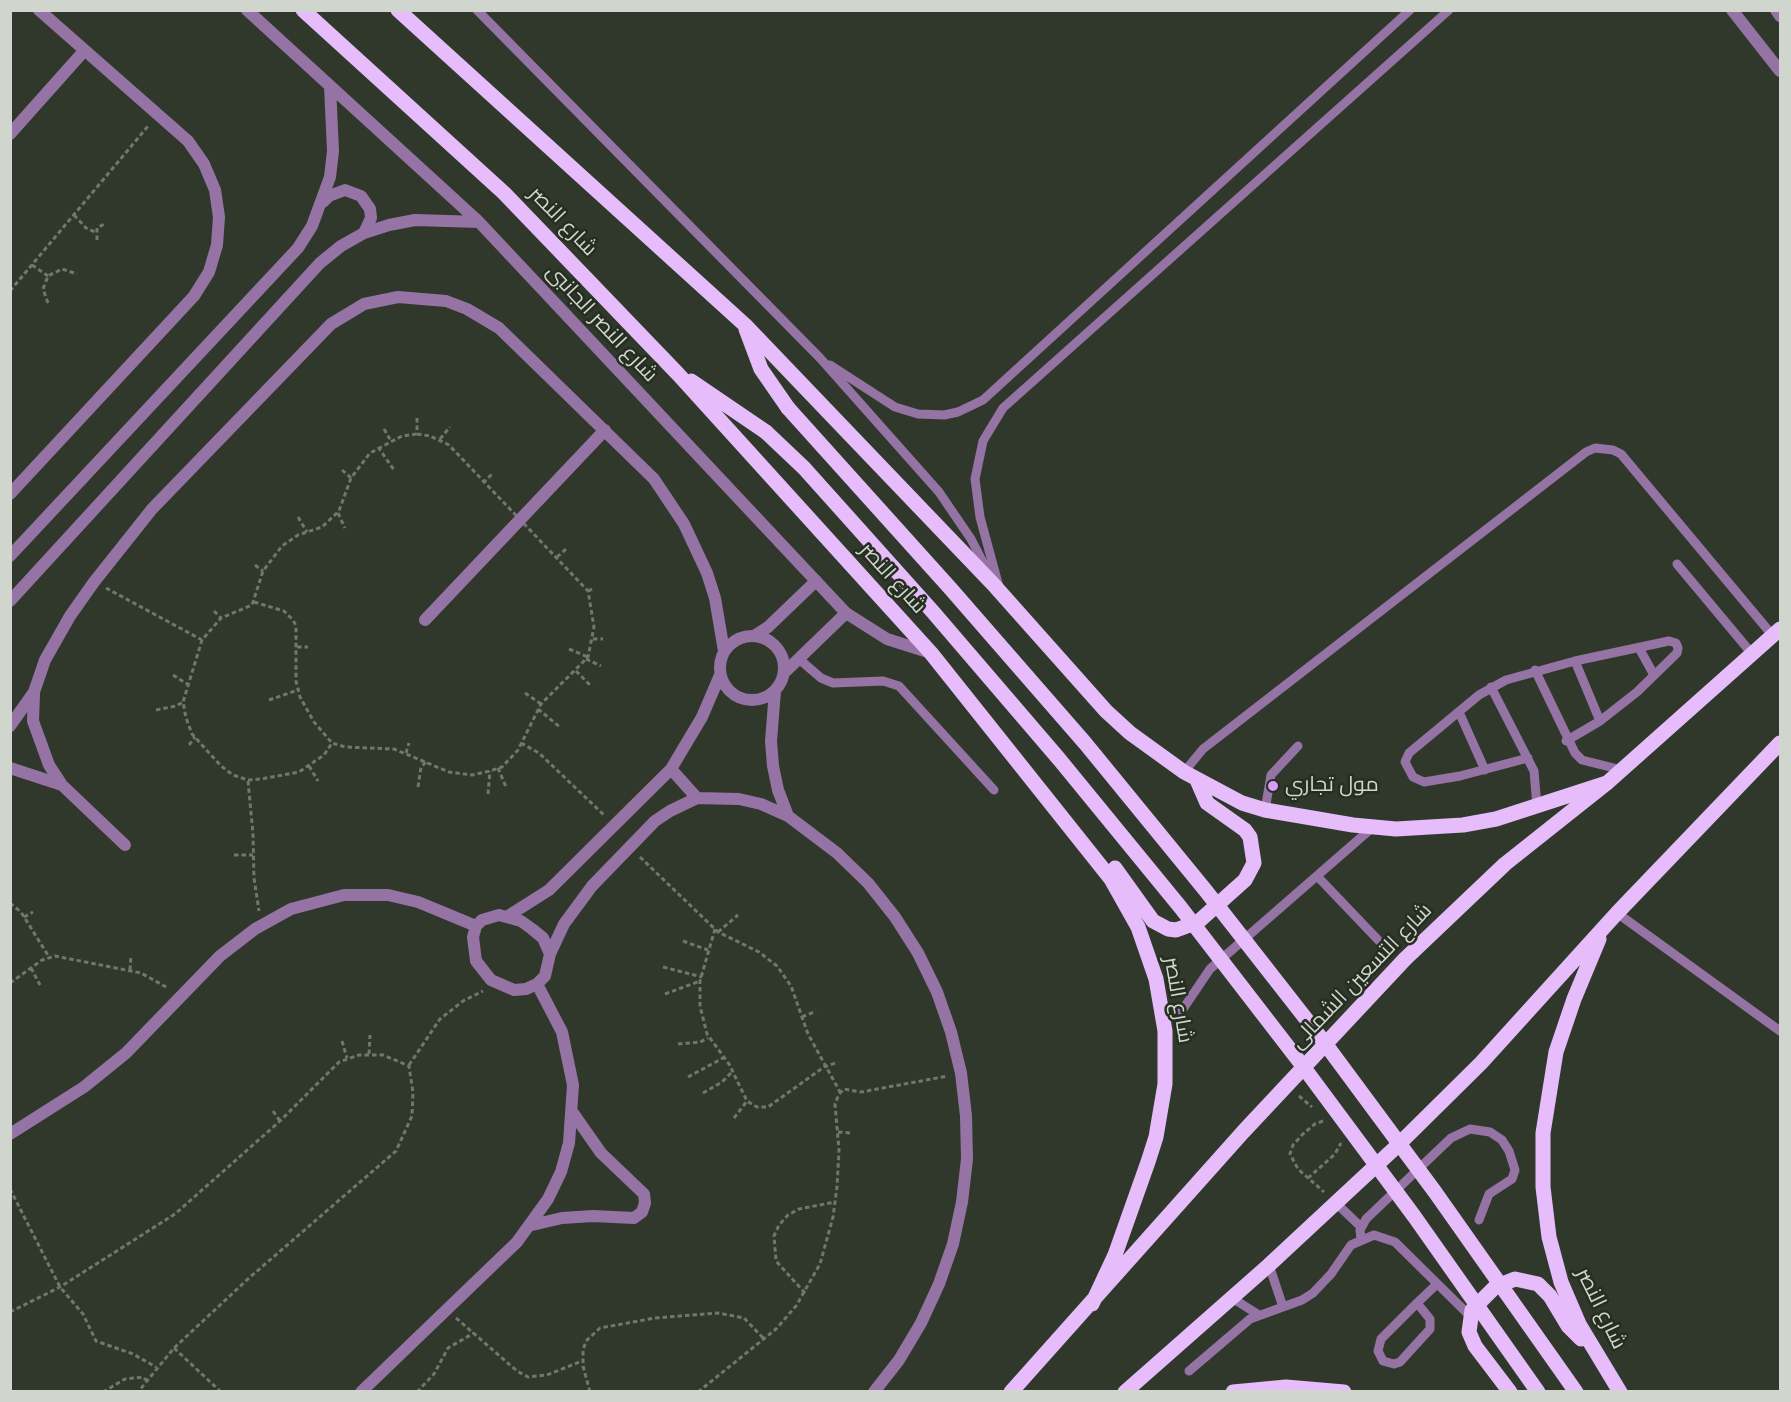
<!DOCTYPE html>
<meta charset="utf-8">
<style>
body{margin:0}
#map{position:relative;width:1791px;height:1402px;overflow:hidden;background:#30382c;font-family:"Nunito Sans",sans-serif}
canvas{display:block}
.frame{position:absolute;inset:0;border:12px solid #d0d6ce;pointer-events:none}
</style>
<div id="map">
<canvas width="1791" height="1402"></canvas>
<div class="frame"></div>
</div>
<script>
const ctx = document.querySelector('canvas').getContext('2d');
ctx.lineJoin = 'round';
function shape(rows) {
  const path = new Path2D();
  for (const r of rows) {
    if (r.length === 3) {
      path.moveTo(r[0] + r[2], r[1]);
      path.arc(r[0], r[1], r[2], 0, 2 * Math.PI);
      continue;
    }
    path.moveTo(r[0], r[1]);
    for (let i = 2; i < r.length; i += 2) path.lineTo(r[i], r[i + 1]);
  }
  return path;
}
function trace(path, color, width, dash) {
  ctx.strokeStyle = color;
  ctx.lineWidth = width;
  ctx.lineCap = dash ? 'butt' : 'round';
  ctx.setLineDash(dash || []);
  ctx.stroke(path);
}
function drawText(font, color, halo, rows, align = 'center') {
  ctx.font = font + ' "Nunito Sans",Cairo,sans-serif';
  ctx.lineWidth = 5;
  ctx.setLineDash([]);
  ctx.textBaseline = 'middle';
  ctx.strokeStyle = halo;
  ctx.fillStyle = color;
  for (const [text, x, y, turn = 0] of rows) {
    ctx.save();
    ctx.translate(x, y);
    ctx.rotate((+turn || 0) * Math.PI / 180);
    ctx.textAlign = isNaN(turn) ? turn : align;
    if (halo) ctx.strokeText(text, 0, 0);
    ctx.fillText(text, 0, 0);
    ctx.restore();
  }
}
trace(shape([
 [74,215,86,228,95,232],
 [97,240,97,228,106,223],
 [32,265,48,276],
 [10,291,149,125],
 [48,303,43,289,48,276,62,269,77,274],
 [417,418,417,434],
 [384,429,391,441],
 [417,434,430,436,449,445,588,591,594,627,588,657,541,704,518,750,502,767,490,771,472,775,449,772,394,749,345,747,332,743,324,755,299,772,261,779,248,780,233,775,221,766,192,734,186,718,183,702,202,640,221,618,252,605,263,571,282,546,298,535,322,527,339,511,351,478,370,453,402,436,417,434],
 [440,439,450,427],
 [378,447,394,470],
 [342,470,351,478],
 [483,483,492,474],
 [338,513,345,528],
 [298,517,307,532],
 [557,557,566,549],
 [255,565,263,571],
 [106,588,202,640],
 [588,591,595,588],
 [254,602,284,611,293,620,296,626,296,681,300,697,314,722,332,743],
 [214,611,221,618],
 [593,639,603,639],
 [297,647,308,647],
 [569,649,588,657],
 [586,659,601,666],
 [576,671,592,687],
 [173,675,187,684],
 [525,693,541,704],
 [269,700,298,690],
 [538,709,561,728],
 [156,710,176,706,183,702],
 [521,743,539,753,605,816],
 [189,745,195,737],
 [406,753,409,743],
 [309,766,318,781],
 [498,768,506,787],
 [248,781,253,834,254,878,259,911],
 [418,787,421,767,426,762],
 [488,794,490,771],
 [234,855,253,855],
 [640,857,718,932,759,952,777,966,791,986,808,1034,840,1092],
 [10,903,21,912,49,957],
 [24,917,33,912],
 [715,929,700,981,700,1006,707,1034,729,1064,747,1101,757,1107,768,1107,824,1067,838,1062],
 [718,932,738,915],
 [683,941,708,950],
 [663,967,702,977],
 [31,968,40,985],
 [130,970,131,956],
 [10,983,42,960,55,956,141,973,168,988],
 [665,994,700,981],
 [802,1017,816,1011],
 [342,1041,347,1058],
 [678,1044,700,1042,708,1038],
 [369,1054,370,1035],
 [409,1065,440,1019,463,1001,483,991],
 [688,1077,725,1057],
 [703,1093,722,1082,733,1071],
 [1299,1096,1312,1107],
 [273,1111,280,1121],
 [734,1118,747,1101],
 [1323,1121,1315,1124,1303,1134,1293,1145,1290,1154,1298,1169,1324,1192],
 [838,1132,851,1133],
 [1308,1178,1335,1154,1341,1143],
 [10,1189,60,1287,83,1314,96,1341,133,1354,156,1367],
 [805,1293,776,1261,774,1236,779,1225,788,1215,799,1209,835,1202],
 [10,1312,60,1287,175,1214,280,1121,339,1062,359,1055,383,1055,409,1066,413,1093,412,1116,396,1151,249,1278,174,1348,138,1392],
 [456,1318,517,1371,528,1377,547,1375,582,1361],
 [174,1348,221,1392],
 [103,1392,125,1379,143,1377,147,1381],
 [417,1392,434,1374,448,1348,474,1333],
 [590,1392,583,1366,583,1350,586,1341,600,1328,655,1318,718,1313,744,1318,765,1340],
 [698,1392,776,1329,796,1306,820,1264,833,1217,837,1187,839,1150,835,1104,839,1094,844,1089,861,1092,948,1076]
]), '#70776d', 3, [4.5, 3]);
trace(shape([
 [477,10,820,358,939,492,971,539,989,574],
 [830,365,895,407,918,414,944,415,958,412,983,400,1410,10],
 [1677,564,1753,655],
 [999,587,980,517,975,479,983,441,1003,408,1449,10],
 [1639,648,1654,675],
 [799,659,821,678,833,683,883,681,899,686,994,790],
 [1575,661,1600,721],
 [1535,670,1575,753,1582,760,1622,770],
 [1491,687,1534,771,1537,807],
 [1459,712,1485,770],
 [1528,758,1460,776,1424,782,1413,777,1405,762,1409,753,1479,695,1506,680,1575,661,1669,641,1676,643,1678,648,1677,653,1637,692,1600,721,1566,741],
 [1184,772,1203,749,1586,452,1595,448,1613,450,1621,454,1773,636],
 [1265,810,1271,775,1298,746],
 [1317,876,1380,942],
 [1617,913,1780,1031],
 [1163,1018,1183,1009,1210,969,1373,827],
 [1336,1203,1361,1227],
 [1361,1239,1360,1230,1366,1219,1451,1138,1470,1129,1490,1132,1502,1140,1509,1151,1515,1170,1512,1179,1489,1194,1479,1220],
 [1269,1265,1283,1307],
 [1232,1298,1259,1315],
 [1417,1303,1430,1319,1430,1329,1400,1362,1394,1364,1383,1361,1378,1351,1381,1339,1417,1303],
 [1417,1303,1437,1284],
 [1189,1371,1250,1319,1302,1300,1313,1293,1331,1274,1351,1245,1374,1235,1395,1242,1470,1316]
]), '#9574a5', 9);
trace(shape([
 [10,134,84,51],
 [10,494,194,296,209,272,217,245,219,217,215,190,204,164,188,141,39,10],
 [425,620,605,430],
 [752,668,32],
 [754,636,768,627,816,581],
 [784,673,846,613],
 [775,691,771,741,773,766,778,790,788,816],
 [34,694,33,721,49,765,62,785,125,845],
 [10,726,34,692,45,660,70,616,94,582,152,509,331,324,364,304,398,297,446,301,467,309,499,328,654,479,684,524,707,573,715,598,724,651],
 [10,768,62,785],
 [671,769,697,798],
 [499,915,521,921,532,929,543,938,550,954,545,976,537,984,526,989,514,990,491,980,476,961,473,937,476,926,482,920,499,915],
 [508,916,549,890,671,769,702,717,720,675],
 [550,954,564,924,592,886,655,821,670,811,697,798,739,799,761,804,788,816,837,853,868,883,895,917,918,953,937,992,951,1032,961,1073,966,1116,967,1159,962,1202,953,1244,939,1284,921,1323,899,1360,874,1392],
 [10,1134,84,1087,126,1053,220,956,255,929,291,909,344,895,388,895,418,902,476,926],
 [532,1225,562,1218,593,1216,634,1218,642,1212,645,1203,644,1194,601,1153,573,1113],
 [361,1392,517,1242,548,1199,561,1172,569,1143,573,1085,562,1032,537,984]
]), '#9574a5', 12);
trace(shape([
 [247,10,479,222,846,613,887,639,931,653],
 [1732,10,1780,71],
 [1776,10,1780,16],
 [323,202,329,196,345,190,361,196,370,209,371,218,364,233],
 [10,556,298,248,312,226,330,177,333,151,330,86],
 [10,601,320,263,341,246,364,233,389,225,415,220,479,222]
]), '#9574a5', 12);
trace(shape([
 [303,10,504,193,678,374,931,653,1111,879,1138,927,1156,979,1165,1031,1165,1084,1156,1137,1148,1162,1115,1255,1092,1304],
 [398,10,745,325,993,584,1106,711,1130,733,1184,772,1242,803,1265,810,1353,825,1396,829,1463,825,1496,819,1607,783],
 [746,329,761,369,788,408],
 [691,381,766,432],
 [1115,868,1153,921,1168,929,1176,930,1198,922,1245,880,1254,863,1250,837,1245,830,1207,803,1197,780],
 [1599,939,1574,999,1556,1052,1543,1133,1543,1187,1549,1237,1561,1282,1579,1324,1620,1392],
 [1011,1392,1243,1132,1405,959,1505,864,1607,783,1780,629],
 [1125,1392,1269,1265,1397,1146,1481,1063,1617,913,1780,743],
 [1233,1392,1286,1387,1344,1392],
 [1510,1392,1475,1346,1469,1332,1472,1310,1495,1287,1515,1279,1538,1284,1550,1296,1568,1326,1581,1339]
]), '#e6bdfa', 15);
trace(shape([
 [788,408,950,588,1085,743,1206,891,1321,1038,1435,1192,1576,1392],
 [766,432,804,468,933,612,1059,759,1181,908,1299,1061,1414,1216,1538,1392]
]), '#e6bdfa', 15);
for (const [x, y, r, color] of [
 [1273,786,6,"#da9af7"]
]) {
  const dot = new Path2D();
  dot.arc(x, y, r, 0, 2 * Math.PI);
  ctx.fillStyle = color;
  ctx.fill(dot);
  trace(dot, '#262e22', 2);
}
drawText('21px', '#d0d6ce', '#262e22', [
 ["شارع النصر",562,222,46],
 ["شارع النصر الجانبى",601,324,47],
 ["شارع النصر",892,579,48],
 ["شارع التسعين الشمالى",1362,977,-46],
 ["شارع النصر",1177,1000,80],
 ["شارع النصر",1600,1309,64]
]);
drawText('21px', '#d0d6ce', '#262e22', [
 ["مول تجاري",1285,786]
], 'left');
</script>
